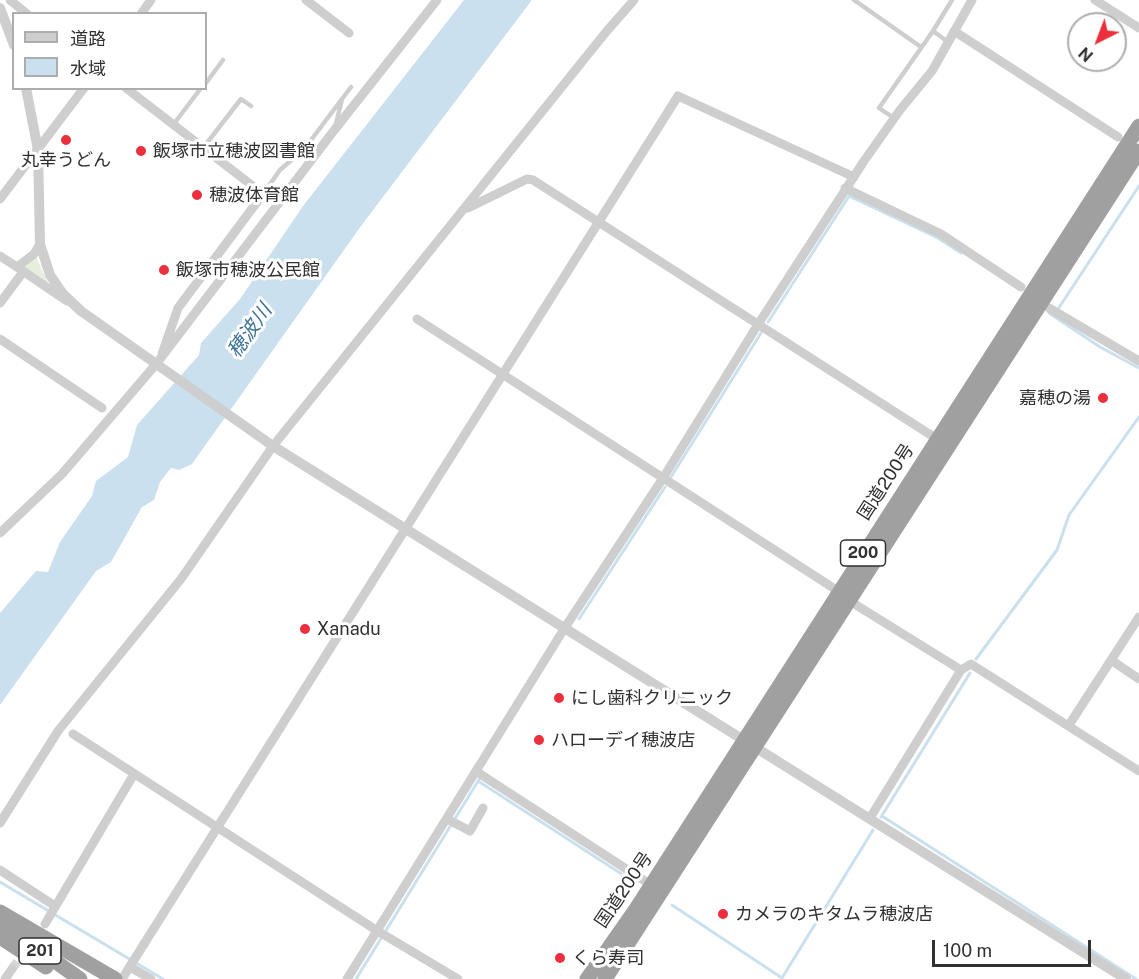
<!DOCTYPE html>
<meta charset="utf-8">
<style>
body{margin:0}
#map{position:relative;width:1139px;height:979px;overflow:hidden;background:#fff;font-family:"Public Sans","Noto Sans JP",sans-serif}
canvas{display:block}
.legend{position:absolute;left:12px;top:12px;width:195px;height:78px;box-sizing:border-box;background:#fff;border:2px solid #adadad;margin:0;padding:8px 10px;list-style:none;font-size:18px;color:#313131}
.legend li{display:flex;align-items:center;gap:12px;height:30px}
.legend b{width:30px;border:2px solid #adadad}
.north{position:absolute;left:1067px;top:12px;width:60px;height:60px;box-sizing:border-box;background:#fff;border:2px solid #adadad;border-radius:50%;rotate:222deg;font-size:16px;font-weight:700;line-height:24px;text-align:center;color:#313131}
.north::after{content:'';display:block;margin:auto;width:21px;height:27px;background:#eb2f3d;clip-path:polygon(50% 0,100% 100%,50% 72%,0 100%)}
.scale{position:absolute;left:932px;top:940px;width:159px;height:27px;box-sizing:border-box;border:3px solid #313131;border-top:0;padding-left:8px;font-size:18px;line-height:21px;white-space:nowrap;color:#313131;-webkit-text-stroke:4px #fff;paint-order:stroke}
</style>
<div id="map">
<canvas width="1139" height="979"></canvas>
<ul class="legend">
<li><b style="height:8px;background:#cecece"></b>道路</li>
<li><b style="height:16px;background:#cae0ee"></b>水域</li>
</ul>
<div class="north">N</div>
<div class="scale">100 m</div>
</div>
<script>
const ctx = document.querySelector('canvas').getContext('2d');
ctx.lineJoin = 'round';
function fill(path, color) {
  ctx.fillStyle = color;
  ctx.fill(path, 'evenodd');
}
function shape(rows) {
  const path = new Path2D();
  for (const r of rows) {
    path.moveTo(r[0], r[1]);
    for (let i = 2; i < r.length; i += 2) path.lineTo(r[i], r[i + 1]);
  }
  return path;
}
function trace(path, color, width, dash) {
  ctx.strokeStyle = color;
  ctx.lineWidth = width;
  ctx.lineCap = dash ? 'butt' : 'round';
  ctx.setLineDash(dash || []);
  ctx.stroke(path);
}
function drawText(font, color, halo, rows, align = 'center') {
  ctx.font = font + ' "Public Sans","Noto Sans JP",sans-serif';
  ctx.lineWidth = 6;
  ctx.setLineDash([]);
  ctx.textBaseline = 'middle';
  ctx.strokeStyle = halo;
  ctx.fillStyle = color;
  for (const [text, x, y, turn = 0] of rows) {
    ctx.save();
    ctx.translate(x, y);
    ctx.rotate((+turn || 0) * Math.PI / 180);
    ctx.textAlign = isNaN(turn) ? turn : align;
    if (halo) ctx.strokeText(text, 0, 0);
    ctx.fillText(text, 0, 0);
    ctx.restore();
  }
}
fill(shape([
 [36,257,49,285,23,268]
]), '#e7eede');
fill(shape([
 [464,0,532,0,361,226,192,464,179,470,171,468,160,482,154,500,142,507,111,562,96,571,0,705,0,613,36,571,48,572,60,542,92,496,96,481,128,457,137,425,199,355,201,343,240,299,303,206]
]), '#cae0ee');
trace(shape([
 [1058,309,1139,186],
 [1049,313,1100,347,1139,368],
 [768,322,849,196,938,238,961,253],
 [671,477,761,333],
 [579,619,665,487],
 [976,659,1057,550,1069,515,1139,417],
 [478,781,634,882],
 [882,816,1136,979],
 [881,817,970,673],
 [0,882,163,979],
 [672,905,782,978,873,830],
 [356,979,480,778]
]), '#cae0ee', 3);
trace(shape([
 [12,969,26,950]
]), '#d6d6d6', 9, [9, 4.5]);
trace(shape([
 [854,0,921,47],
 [933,31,952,0],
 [206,83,223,60],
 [342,99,351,87],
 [894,118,879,108,933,31,948,42],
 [173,125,201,88],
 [203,148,241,99,251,106],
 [263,194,280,170,305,148,342,99,336,124]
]), '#cecece', 4.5);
trace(shape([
 [10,0,27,14],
 [306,0,349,33],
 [1095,0,1139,28],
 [141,14,151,0],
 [954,31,1118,137],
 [126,88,263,194,178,308,162,354],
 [845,188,941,234,1021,287],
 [0,199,84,88],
 [468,208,527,179,533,180,937,439],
 [0,256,17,267,34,254,40,244],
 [17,267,67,301],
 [0,303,23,272],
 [1049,308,1139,361],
 [417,319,838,591],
 [0,339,102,408],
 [0,533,62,474,157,363,332,133,437,0],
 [848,600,961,670],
 [1111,660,1139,679],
 [1069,725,1139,617],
 [73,734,376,930,458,979],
 [477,772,651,885],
 [870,818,961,670,971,664,1139,771],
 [447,819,470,831,483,808],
 [0,823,58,731,181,579,273,446,606,32,634,0],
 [0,870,55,906],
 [45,924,134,774],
 [130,967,151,979],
 [5,979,12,969],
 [122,979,678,96,854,177],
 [347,979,564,629,663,478,757,326,864,161,900,110,932,71,972,0]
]), '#cecece', 9);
trace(shape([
 [0,8,14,45],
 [26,88,38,150,40,244,50,275,63,294,81,311,273,446,1126,979]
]), '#cecece', 10);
trace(shape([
 [0,912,115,979],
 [0,922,80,979],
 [0,937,46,967],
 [587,979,636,909,1139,126],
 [605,979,1139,151]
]), '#a0a0a0', 15);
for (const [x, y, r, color] of [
 [66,140,6,"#eb2f3d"],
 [141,151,6,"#eb2f3d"],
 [197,195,6,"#eb2f3d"],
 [164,270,6,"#eb2f3d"],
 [1103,398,6,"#eb2f3d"],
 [305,629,6,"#eb2f3d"],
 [559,698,6,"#eb2f3d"],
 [539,740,6,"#eb2f3d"],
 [723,914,6,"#eb2f3d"],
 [560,958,6,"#eb2f3d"]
]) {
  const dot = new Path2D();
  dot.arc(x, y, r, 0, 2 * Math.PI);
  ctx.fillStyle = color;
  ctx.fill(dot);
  trace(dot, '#fff', 2);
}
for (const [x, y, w] of [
 [863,553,45],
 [40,951,42]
]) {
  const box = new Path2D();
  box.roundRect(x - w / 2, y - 13, w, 26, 4.5);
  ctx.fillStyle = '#fff';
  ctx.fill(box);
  trace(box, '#313131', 1.5);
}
drawText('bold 16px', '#313131', null, [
 ["200",863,553],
 ["201",40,951]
]);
drawText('18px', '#313131', '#fff', [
 ["飯塚市立穂波図書館",153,151],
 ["丸幸うどん",66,160,"center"],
 ["穂波体育館",209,195],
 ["飯塚市穂波公民館",176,270],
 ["嘉穂の湯",1091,398,"right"],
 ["Xanadu",317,629],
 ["にし歯科クリニック",571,698],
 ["ハローデイ穂波店",551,740],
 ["カメラのキタムラ穂波店",735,914],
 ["くら寿司",572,958]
], 'left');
drawText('18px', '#313131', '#fff', [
 ["国道200号",886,482,-57],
 ["国道200号",624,890,-56]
]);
drawText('italic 20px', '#3b7296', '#fff', [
 ["穂波川",250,331,-55]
]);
</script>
